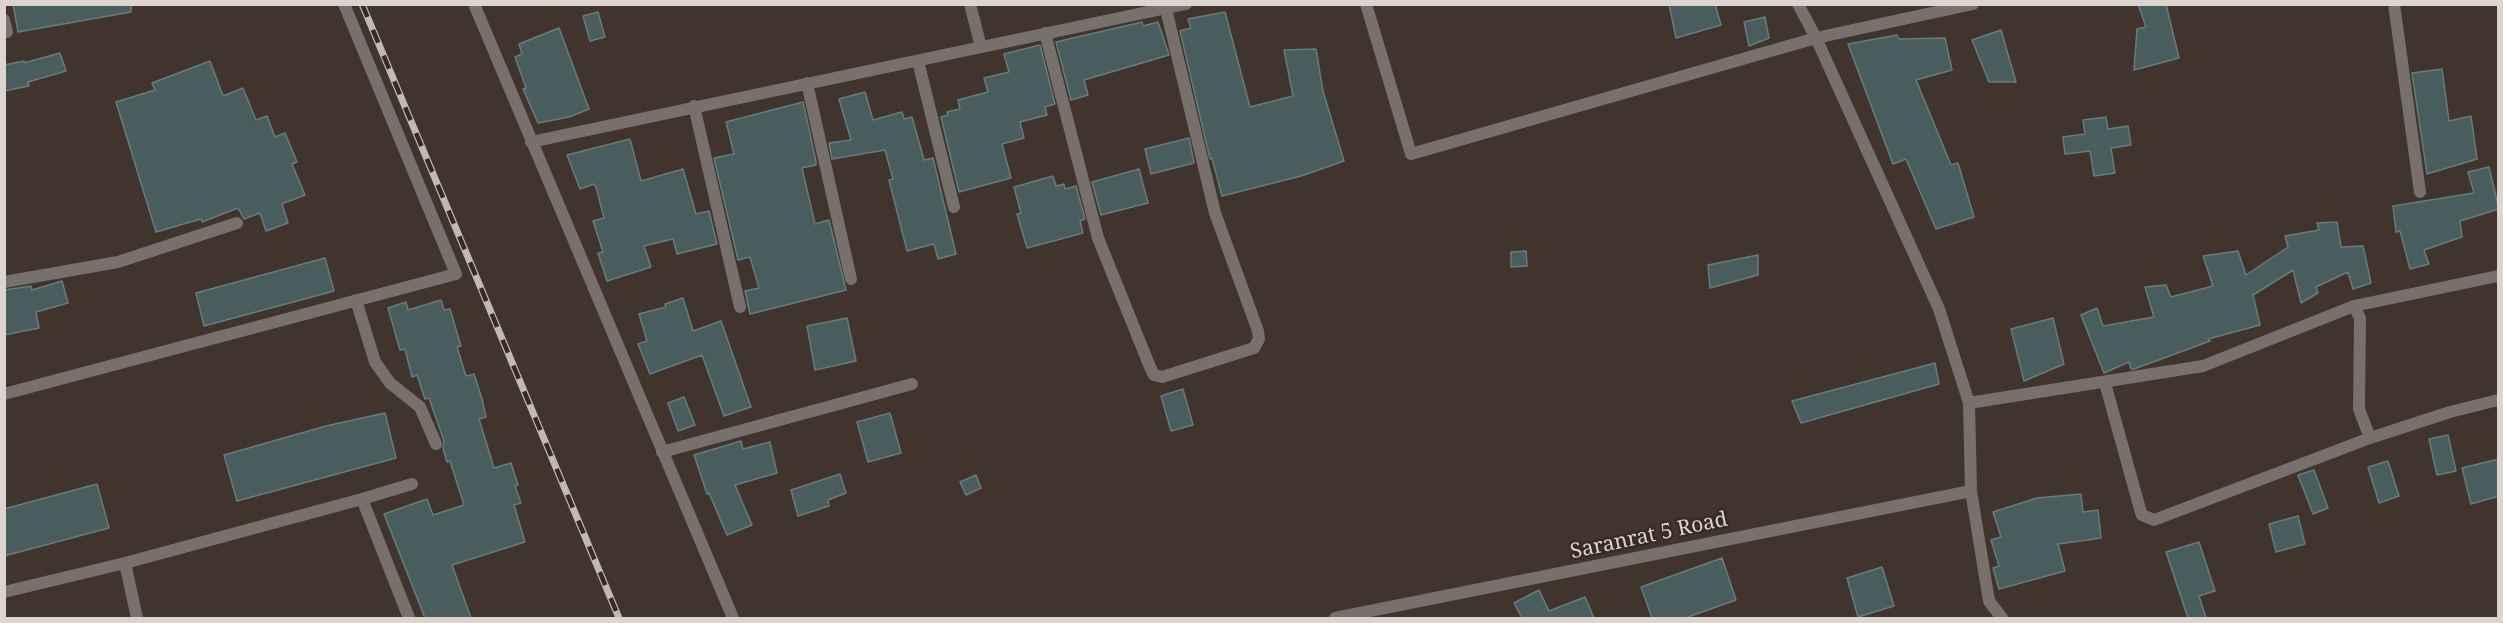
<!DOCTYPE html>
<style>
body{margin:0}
#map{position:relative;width:2503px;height:623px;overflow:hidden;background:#41342c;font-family:"Noto Serif",serif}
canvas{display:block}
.frame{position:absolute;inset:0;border:6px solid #ddd4cf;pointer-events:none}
</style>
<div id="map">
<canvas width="2503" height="623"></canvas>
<div class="frame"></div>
</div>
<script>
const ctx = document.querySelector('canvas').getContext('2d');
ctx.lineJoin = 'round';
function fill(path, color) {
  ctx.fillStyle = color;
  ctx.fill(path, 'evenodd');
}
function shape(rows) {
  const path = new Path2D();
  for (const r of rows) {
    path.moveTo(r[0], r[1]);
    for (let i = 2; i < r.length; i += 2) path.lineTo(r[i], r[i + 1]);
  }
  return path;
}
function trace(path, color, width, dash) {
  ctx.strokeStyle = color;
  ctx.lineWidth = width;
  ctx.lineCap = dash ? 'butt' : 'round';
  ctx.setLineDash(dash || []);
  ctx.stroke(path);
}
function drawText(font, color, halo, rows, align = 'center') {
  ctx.font = font + ' "Noto Serif",serif';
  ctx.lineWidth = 4.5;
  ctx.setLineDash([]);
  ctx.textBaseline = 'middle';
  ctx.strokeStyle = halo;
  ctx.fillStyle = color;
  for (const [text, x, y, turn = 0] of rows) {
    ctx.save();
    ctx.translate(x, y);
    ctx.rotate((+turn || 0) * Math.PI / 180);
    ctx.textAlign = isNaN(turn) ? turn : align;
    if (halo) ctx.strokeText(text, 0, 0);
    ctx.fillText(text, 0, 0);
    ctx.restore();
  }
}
const building = shape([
 [13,4,131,4,131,12,18,32,13,4],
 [1669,4,1715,4,1721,25,1676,38,1669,4],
 [2138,4,2166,4,2179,58,2134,70,2137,29,2146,27,2138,4],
 [598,12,605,37,590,41,583,16,598,12],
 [1225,12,1250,107,1293,96,1284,50,1316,49,1323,91,1344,161,1301,176,1222,196,1212,158,1210,159,1180,31,1191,28,1188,19,1225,12],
 [1765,17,1769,38,1749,46,1744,22,1765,17],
 [1142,22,1143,26,1158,22,1169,55,1084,80,1088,95,1071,100,1056,42,1142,22],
 [559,28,589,109,569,117,538,123,523,89,526,88,515,57,522,54,519,44,559,28],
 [2001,30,2016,82,1989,82,1972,40,2001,30],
 [1897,35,1899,39,1945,38,1952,70,1916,80,1951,165,1958,163,1974,217,1936,229,1906,159,1893,164,1848,44,1897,35],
 [1040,45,1055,104,1045,107,1047,115,1020,122,1024,138,1002,144,1011,178,959,192,941,117,948,115,947,112,960,109,958,100,988,92,984,78,1009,72,1004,54,1040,45],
 [60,53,66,71,28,82,29,86,4,91,4,65,24,61,24,63,60,53],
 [210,61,223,96,243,88,256,120,267,116,275,137,285,133,297,162,292,164,305,195,282,204,288,223,266,231,260,213,244,219,238,208,202,222,201,219,156,232,116,102,155,90,152,83,210,61],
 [2442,69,2449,121,2471,116,2477,159,2427,174,2412,73,2442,69],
 [865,92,873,120,902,112,904,119,912,117,924,160,933,158,956,254,938,259,934,244,907,251,889,180,893,179,885,150,832,159,829,143,851,140,839,99,865,92],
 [803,102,816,161,816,165,802,168,815,224,829,220,846,290,750,314,745,291,759,288,750,257,738,260,714,158,734,154,726,122,803,102],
 [2106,117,2108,129,2128,126,2131,145,2111,148,2115,173,2094,176,2090,151,2065,154,2063,137,2085,134,2083,120,2106,117],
 [1189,138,1194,163,1151,174,1145,149,1189,138],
 [630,139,641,181,683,169,696,214,709,211,717,244,677,254,673,239,644,246,651,267,607,281,598,253,603,252,593,221,604,218,596,187,594,184,580,189,567,155,630,139],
 [2489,167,2499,209,2460,221,2462,237,2424,250,2429,264,2410,269,2400,231,2396,232,2393,206,2474,193,2468,172,2489,167],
 [1139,169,1148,203,1101,215,1092,182,1139,169],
 [1053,176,1056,186,1064,184,1065,189,1076,186,1085,219,1080,221,1083,233,1027,248,1017,214,1021,213,1014,187,1053,176],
 [2337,222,2341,247,2363,246,2371,283,2353,289,2348,272,2316,287,2318,293,2301,303,2293,270,2253,295,2260,325,2208,339,2210,341,2134,369,2131,369,2129,362,2104,373,2081,315,2097,308,2103,326,2154,317,2145,287,2166,285,2171,297,2213,286,2203,256,2238,251,2246,275,2288,247,2285,236,2319,230,2317,223,2337,222],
 [1526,251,1527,266,1511,267,1511,252,1526,251],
 [1758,255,1758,275,1710,288,1708,265,1758,255],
 [325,258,334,291,204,326,196,293,325,258],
 [62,281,68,303,36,312,39,328,4,335,4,290,31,286,32,290,62,281],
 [683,298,693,331,721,321,751,407,724,416,702,355,650,374,638,344,647,341,639,314,666,307,665,304,683,298],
 [441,300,444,310,450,309,461,346,457,347,466,376,474,374,482,399,486,417,479,419,494,468,511,463,518,485,515,486,521,503,514,505,525,542,452,565,471,618,425,618,384,514,427,499,433,515,464,505,450,461,447,462,443,448,444,441,429,398,425,399,417,375,412,377,405,349,400,350,388,308,406,302,408,310,441,300],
 [847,318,856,361,815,370,807,326,847,318],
 [2053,318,2064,364,2024,381,2011,329,2053,318],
 [1935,363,1939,384,1801,423,1792,401,1935,363],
 [1183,389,1193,425,1171,431,1161,396,1183,389],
 [684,397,695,425,678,431,668,403,684,397],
 [385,413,396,458,237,501,224,455,326,426,385,413],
 [890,413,901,453,868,462,857,422,890,413],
 [2448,435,2456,471,2437,475,2429,439,2448,435],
 [741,441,743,449,770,442,777,473,735,485,752,525,727,535,709,493,707,494,694,455,741,441],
 [2499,459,2499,496,2471,504,2462,468,2499,459],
 [2388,461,2399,496,2379,503,2368,467,2388,461],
 [2314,470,2328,508,2313,514,2298,475,2314,470],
 [840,474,846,493,828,500,829,506,798,516,791,490,840,474],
 [976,475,981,488,966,495,960,482,976,475],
 [97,484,109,528,4,556,4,509,97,484],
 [2081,494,2083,512,2098,510,2101,538,2058,544,2065,571,1999,589,1993,568,1999,566,1991,540,2001,537,1993,512,2037,498,2081,494],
 [2298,516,2305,544,2276,552,2269,524,2298,516],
 [2199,542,2215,591,2199,596,2206,618,2188,618,2166,552,2199,542],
 [1722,558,1736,600,1685,618,1652,618,1641,587,1722,558],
 [1882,567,1894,606,1858,617,1847,578,1882,567],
 [1539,590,1549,611,1585,597,1594,618,1522,618,1514,603,1539,590]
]);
fill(building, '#495c5e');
trace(building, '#687c7e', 1.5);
trace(shape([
 [970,4,981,47],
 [1366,4,1411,154,1816,38,1973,4],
 [1798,4,1816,38,1939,309,1969,403,1971,491,1989,601,2002,618],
 [2394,4,2420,192],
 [4,20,7,32],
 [1045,33,1098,238,1150,367,1154,375,1162,377,1254,348,1259,339,1258,331,1215,213,1166,9],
 [918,61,954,207],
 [807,83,851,279],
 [694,106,740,307],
 [531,142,1186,4],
 [4,282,118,262,237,223],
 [356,300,375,362,390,383,420,407,436,444],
 [2354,306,2360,318,2359,409,2370,438],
 [2105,383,2140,509,2142,515,2154,520,2370,438,2450,412,2498,400],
 [4,394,456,274,344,4],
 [1969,403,2203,366,2354,306,2498,276],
 [662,452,912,384],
 [362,499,412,484],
 [125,563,137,618],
 [4,592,125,563,362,499,409,618],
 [1335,618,1971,491]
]), '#77706d', 12);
trace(shape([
 [474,4,733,618]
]), '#77706d', 12);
const rail = shape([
 [362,4,619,618]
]);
trace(rail, '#c3b9b4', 7);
trace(rail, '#372a22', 4.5, [14]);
drawText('21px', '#ddd4cf', '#372a22', [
 ["Saranrat 5 Road",1649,536,-12]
]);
</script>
